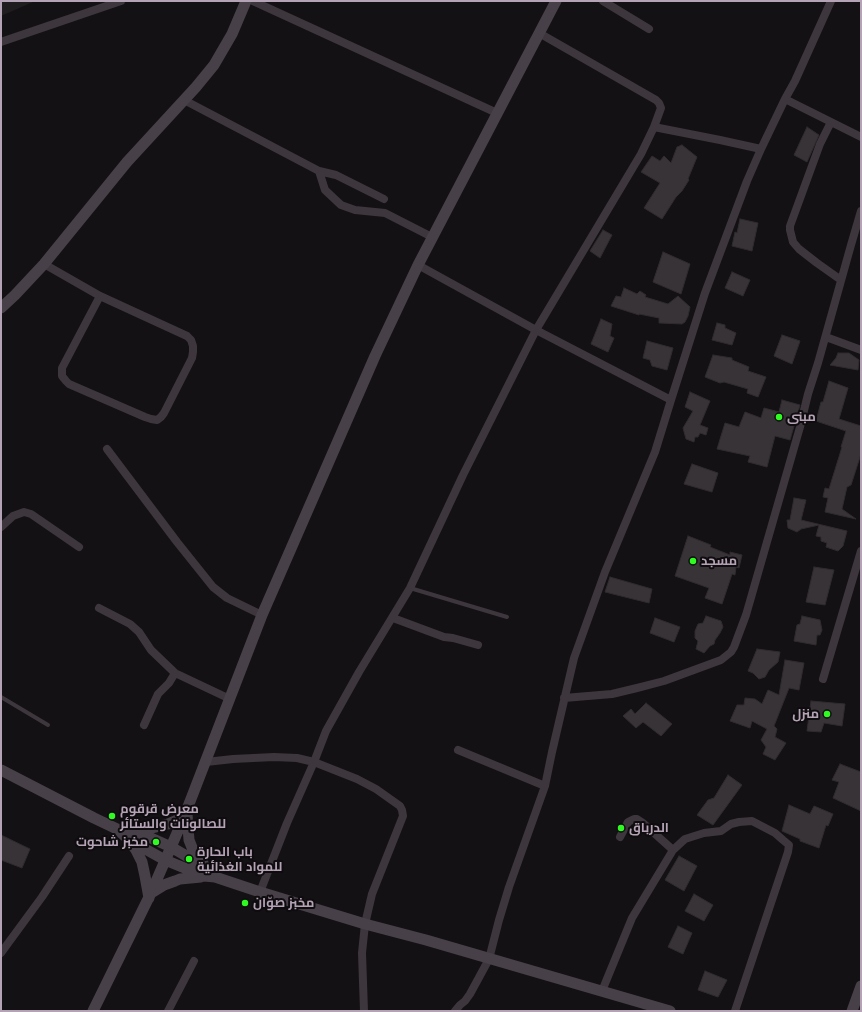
<!DOCTYPE html>
<meta charset="utf-8">
<style>
body{margin:0}
#map{position:relative;width:862px;height:1012px;overflow:hidden;background:#131113;font-family:"Noto Sans",sans-serif}
canvas{display:block}
.frame{position:absolute;inset:0;border:2px solid #b4a2b5;pointer-events:none}
</style>
<div id="map">
<canvas width="862" height="1012"></canvas>
<div class="frame"></div>
</div>
<script>
const ctx = document.querySelector('canvas').getContext('2d');
ctx.lineJoin = 'round';
function fill(path, color) {
  ctx.fillStyle = color;
  ctx.fill(path, 'evenodd');
}
function shape(rows) {
  const path = new Path2D();
  for (const r of rows) {
    path.moveTo(r[0], r[1]);
    for (let i = 2; i < r.length; i += 2) path.lineTo(r[i], r[i + 1]);
  }
  return path;
}
function trace(path, color, width, dash) {
  ctx.strokeStyle = color;
  ctx.lineWidth = width;
  ctx.lineCap = dash ? 'butt' : 'round';
  ctx.setLineDash(dash || []);
  ctx.stroke(path);
}
function drawText(font, color, halo, rows, align = 'center') {
  ctx.font = font + ' "Noto Sans",Cairo,sans-serif';
  ctx.lineWidth = 4;
  ctx.setLineDash([]);
  ctx.textBaseline = 'middle';
  ctx.strokeStyle = halo;
  ctx.fillStyle = color;
  for (const [text, x, y, turn = 0] of rows) {
    ctx.save();
    ctx.translate(x, y);
    ctx.rotate((+turn || 0) * Math.PI / 180);
    ctx.textAlign = isNaN(turn) ? turn : align;
    if (halo) ctx.strokeText(text, 0, 0);
    ctx.fillText(text, 0, 0);
    ctx.restore();
  }
}
fill(shape([
 [1,1,33,1,33,2,1,16]
]), '#201d1f');
const building = shape([
 [807,127,819,135,807,162,794,155,807,127],
 [682,145,697,157,688,179,689,180,682,191,676,197,662,219,644,208,660,183,641,172,652,156,660,161,664,156,671,163,677,147,682,145],
 [740,219,758,223,752,251,732,246,735,232,737,233,740,219],
 [603,230,612,235,600,258,590,251,603,230],
 [663,252,690,264,681,294,653,282,663,252],
 [732,272,750,280,743,296,725,288,732,272],
 [624,288,637,294,640,291,646,295,645,297,668,304,678,296,690,307,688,316,685,322,682,324,659,323,659,318,639,314,639,315,611,306,616,296,621,297,624,288],
 [601,319,612,324,610,336,614,338,608,352,591,344,601,319],
 [717,323,725,325,725,328,736,333,732,345,712,340,717,323],
 [782,335,800,341,792,364,774,356,782,335],
 [647,341,673,348,667,370,652,366,650,360,643,358,647,341],
 [838,353,849,353,859,360,858,370,830,365,836,358,838,353],
 [713,355,732,358,732,360,749,367,748,371,766,377,758,397,747,393,748,389,724,382,720,383,705,377,713,355],
 [829,381,848,388,839,419,861,426,861,454,851,485,847,487,842,509,856,519,825,512,828,498,823,497,825,488,829,489,842,447,841,447,846,431,816,421,821,402,823,402,829,381],
 [690,392,710,401,700,425,708,428,706,435,700,433,698,437,695,437,694,442,686,439,683,428,693,411,685,407,690,392],
 [782,400,800,405,790,440,775,436,767,467,748,462,750,456,717,449,725,423,739,427,745,412,761,418,764,408,779,412,782,400],
 [692,464,718,473,712,492,684,484,692,464],
 [794,498,806,500,801,520,847,531,843,546,838,551,826,547,827,543,821,541,821,537,816,536,819,525,801,529,797,532,788,528,787,520,790,520,794,498],
 [688,536,711,545,710,547,730,555,730,552,742,555,739,568,736,567,735,575,732,574,722,604,705,598,709,588,675,576,688,536],
 [814,567,834,570,825,605,806,602,814,567],
 [610,577,652,589,649,603,605,592,610,577],
 [706,616,721,621,723,627,720,633,715,640,714,644,710,646,704,653,696,649,698,641,695,638,695,631,698,624,703,623,706,616],
 [802,616,820,620,822,630,820,635,817,635,816,645,794,641,797,625,800,624,802,616],
 [655,618,680,627,674,642,650,633,655,618],
 [757,649,780,652,778,662,769,670,765,677,759,679,753,673,748,671,757,649],
 [785,660,804,663,799,690,789,688,774,726,777,729,775,737,786,743,775,760,763,754,766,747,761,740,767,729,752,721,750,728,730,721,737,705,744,705,745,698,755,699,762,704,768,690,779,695,785,660],
 [811,701,845,704,842,726,824,723,821,732,807,731,811,701],
 [646,703,672,724,661,736,643,722,636,728,623,716,631,709,635,714,646,703],
 [840,764,861,772,861,811,833,798,839,782,832,780,840,764],
 [728,775,742,785,713,825,697,815,708,800,714,798,728,775],
 [789,805,810,814,814,806,833,814,828,826,826,825,819,848,800,841,800,839,782,831,789,805],
 [1,835,30,849,22,868,1,860,1,835],
 [679,856,697,866,684,891,665,880,679,856],
 [694,894,713,905,704,921,685,911,694,894],
 [678,926,692,933,683,954,668,947,678,926],
 [705,971,727,980,718,997,698,990,705,971]
]);
fill(building, '#383337');
trace(building, '#2f2b2e', 1);
trace(shape([
 [410,588,507,617],
 [1,697,48,725]
]), '#3d363d', 4);
trace(shape([
 [253,1,497,113],
 [603,1,649,29],
 [539,33,656,100,659,103,661,108,654,127],
 [1,42,121,1],
 [785,99,861,137],
 [184,100,319,171,325,190,341,205,355,210,385,213,432,237],
 [831,122,820,144,790,226,790,230,793,242,799,249,817,263,841,280],
 [319,171,336,175,384,199],
 [44,264,100,296,187,336,191,340,193,346,193,352,192,358,164,413,161,417,157,420,151,419,145,417,69,384,66,381,62,376,62,368,100,296],
 [418,265,536,330,671,400],
 [826,337,861,350],
 [107,449,177,542,213,587,227,598,262,615],
 [1,527,13,516,24,512,31,514,79,547],
 [99,608,130,624,139,632,151,650,175,673,230,699],
 [393,618,444,637,453,638,478,645],
 [823,679,861,551],
 [564,698,612,694,637,688,664,681,721,660,731,652,734,647,746,615,800,427,808,394,818,363,851,245,861,211],
 [144,725,158,694,169,683,175,673],
 [458,750,545,786],
 [206,762,233,759,274,757,297,758,314,762,357,779,376,789,400,806,402,810,403,816,372,894,365,924,362,953,364,1011],
 [620,837,628,822,634,819,637,819,643,823,673,850],
 [260,892,287,823,314,762,326,731,359,672,410,588,463,475,536,330,641,154,654,127,720,140,761,149],
 [1,953,42,897,69,856],
 [602,991,632,918,673,850,685,839,704,833,721,831,731,824,739,822,752,821,775,833,783,840,789,845,788,852,735,1011],
 [168,1011,194,961],
 [455,1011,460,1005,465,1001,470,994,489,959,499,920,509,887,545,786,552,752,574,658,605,572,655,452,671,400,705,293,747,181,761,149,785,99,795,81,831,1]
]), '#3d363d', 8);
trace(shape([
 [1,308,15,295,44,264,127,162,196,87,214,65,232,34,246,1],
 [1,770,94,818,117,829,129,840,165,860,204,876,215,877,260,892,365,924,426,940,670,1011],
 [187,814,189,840,193,850,197,857,203,863],
 [117,829,133,830,171,847,207,868,215,877],
 [135,830,152,828,168,824,184,817],
 [130,842,136,850,142,862,145,876,149,898],
 [151,893,164,885,175,881,180,879,201,877],
 [93,1011,151,893,184,817,262,615,375,356,418,265,556,1],
 [852,1011,861,986]
]), '#484048', 11);
for (const [x, y, r, color] of [
 [779,417,4,"#2ffa22"],
 [693,561,4,"#2ffa22"],
 [827,714,4,"#2ffa22"],
 [112,816,4,"#2ffa22"],
 [621,828,4,"#2ffa22"],
 [156,842,4,"#2ffa22"],
 [189,859,4,"#2ffa22"],
 [245,903,4,"#2ffa22"]
]) {
  const dot = new Path2D();
  dot.arc(x, y, r, 0, 2 * Math.PI);
  ctx.fillStyle = color;
  ctx.fill(dot);
  trace(dot, '#0e0c0e', 1.5);
}
drawText('bold 13px', '#b4a2b5', '#0e0c0e', [
 ["مبنى",787,417],
 ["مسجد",701,561],
 ["منزل",819,714,"right"],
 ["معرض قرقوم",120,809],
 ["للصالونات والستائر",120,824],
 ["الدرباق",629,828],
 ["مخبز شاحوت",148,842,"right"],
 ["باب الحارة",197,852],
 ["للمواد الغذائية",197,867],
 ["مخبز صوّان",253,903]
], 'left');
</script>
